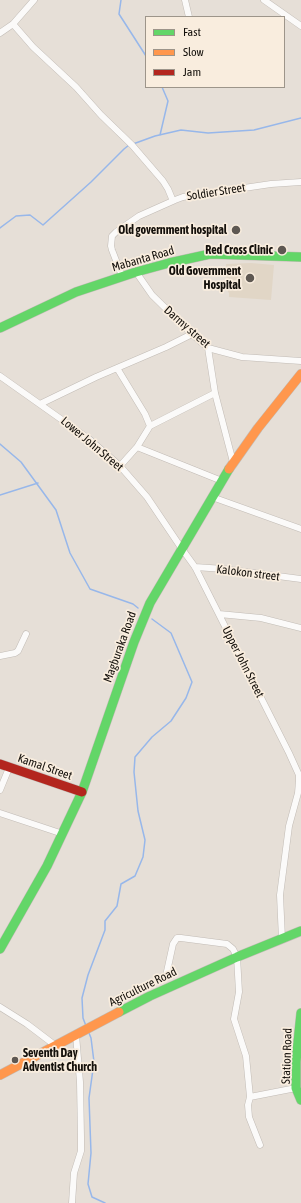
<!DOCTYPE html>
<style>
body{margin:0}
#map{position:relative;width:301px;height:1203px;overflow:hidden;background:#e6dfd7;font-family:"Asap Condensed",sans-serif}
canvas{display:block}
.legend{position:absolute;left:145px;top:16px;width:140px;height:72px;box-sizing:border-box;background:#f9edde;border:1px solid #9d958a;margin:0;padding:5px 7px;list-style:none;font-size:12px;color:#14100b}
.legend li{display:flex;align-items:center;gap:8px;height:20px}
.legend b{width:20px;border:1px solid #9d958a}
</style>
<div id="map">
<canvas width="301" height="1203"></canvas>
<ul class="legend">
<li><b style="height:5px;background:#63d668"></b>Fast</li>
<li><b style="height:5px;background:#ff974d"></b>Slow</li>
<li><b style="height:5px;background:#b3261e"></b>Jam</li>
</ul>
</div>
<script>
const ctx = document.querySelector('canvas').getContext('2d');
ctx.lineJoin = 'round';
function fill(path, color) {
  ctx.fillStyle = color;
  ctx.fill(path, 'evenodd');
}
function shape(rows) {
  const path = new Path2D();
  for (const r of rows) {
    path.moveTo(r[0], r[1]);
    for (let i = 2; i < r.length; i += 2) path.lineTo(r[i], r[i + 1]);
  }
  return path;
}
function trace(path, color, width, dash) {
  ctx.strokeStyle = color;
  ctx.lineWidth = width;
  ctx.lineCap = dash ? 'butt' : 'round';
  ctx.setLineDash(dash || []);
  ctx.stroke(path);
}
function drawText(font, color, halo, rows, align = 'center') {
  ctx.font = font + ' "Asap Condensed",sans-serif';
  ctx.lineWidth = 3.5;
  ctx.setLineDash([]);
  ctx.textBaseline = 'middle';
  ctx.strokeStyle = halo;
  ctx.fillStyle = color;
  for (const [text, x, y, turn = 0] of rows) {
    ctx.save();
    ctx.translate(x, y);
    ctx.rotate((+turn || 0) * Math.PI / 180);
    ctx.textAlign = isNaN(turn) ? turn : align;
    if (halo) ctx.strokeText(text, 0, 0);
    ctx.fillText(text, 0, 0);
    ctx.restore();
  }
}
fill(shape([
 [251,263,274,265,271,300,229,297,229,293,227,290,226,264]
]), '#e1d6c6');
trace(shape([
 [121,0,119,14,146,56],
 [160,135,168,101,162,87],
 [133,144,155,136,181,130,208,133,254,130,301,118],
 [0,228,16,216,30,215,43,225,91,182,124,149,129,145],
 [0,444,21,462,56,510,70,553,90,589,133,604,138,608],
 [0,495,38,483],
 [86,1026,83,1018,82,998,88,975,105,930,105,921,117,906,121,884,135,876,143,857,145,840,138,811,134,772,135,757,152,737,171,721,186,698,192,682,171,633,152,619],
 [89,1033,91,1038,94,1062,89,1098,91,1153,88,1184,92,1197,105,1203]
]), '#97b7ea', 1.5);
const street = shape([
 [185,0,189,17],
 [264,0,301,26],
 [13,24,33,47,76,87,101,115,132,145,163,181,168,189,173,201],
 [0,33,13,24,34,0],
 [136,272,152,295,192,334,208,348,242,357,301,361],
 [122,276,112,250,111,246,112,236,116,232,139,216,175,200,183,197,271,184,301,182],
 [208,348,215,393,233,462],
 [117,368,145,414,150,426],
 [0,376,89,439,120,466,147,497,182,549,195,567,289,753,299,775,299,781,298,793,289,826,280,895,282,939],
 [40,404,96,377,166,347,192,334],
 [137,447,222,481],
 [120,466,137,447,150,426,215,393],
 [212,497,301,529],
 [195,567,224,569,301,579],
 [219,614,261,618,301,628],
 [0,656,15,653,18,651,26,634],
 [0,790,9,768],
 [0,813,63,834],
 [166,976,173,944,177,938,181,938,227,944,233,949,237,957,239,992,234,1019,246,1056,250,1097,248,1105,249,1117,260,1145],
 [0,1007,27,1024,56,1046],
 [250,1097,296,1088],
 [72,1203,74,1173,81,1151,81,1137,80,1082,76,1035]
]);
const fast = shape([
 [0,328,76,292,136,272,169,263,210,254,301,257],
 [0,949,47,866,82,792,134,642,150,603,229,469],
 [119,1012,150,996,237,957,301,931],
 [301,1013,296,1062,296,1088,301,1100]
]);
const slow = shape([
 [229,469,258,428,301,374],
 [0,1075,119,1012]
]);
const jam = shape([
 [0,764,82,792]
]);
trace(street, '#c1bbb5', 7);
trace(fast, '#c1bbb5', 10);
trace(slow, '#c1bbb5', 10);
trace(jam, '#c1bbb5', 10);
trace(street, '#fbfaf9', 6);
trace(fast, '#63d668', 9);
trace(slow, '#ff974d', 9);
trace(jam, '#b3261e', 9);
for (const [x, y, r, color] of [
 [236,230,5,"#5e5852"],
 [282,250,5,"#5e5852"],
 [250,278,5,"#5e5852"],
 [15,1060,4,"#5e5852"]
]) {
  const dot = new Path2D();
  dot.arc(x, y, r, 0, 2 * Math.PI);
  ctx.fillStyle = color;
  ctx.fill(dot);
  trace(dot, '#f9edde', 1.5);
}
drawText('12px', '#14100b', '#f9edde', [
 ["Soldier Street",216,192,-9],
 ["Mabanta Road",143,259,-16],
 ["Darmy street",187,327,41],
 ["Lower John Street",92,444,40],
 ["Kalokon street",248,573,7],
 ["Magburaka Road",120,647,-70],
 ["Upper John Street",243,662,63],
 ["Kamal Street",45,767,19],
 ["Agriculture Road",143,987,-26],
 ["Station Road",287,1056,-88]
]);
drawText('bold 12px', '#14100b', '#f9edde', [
 ["Old government hospital",227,230],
 ["Red Cross Clinic",273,250],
 ["Old Government",241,271],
 ["Hospital",241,285],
 ["Seventh Day",23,1053,"left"],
 ["Adventist Church",23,1067,"left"]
], 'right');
</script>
